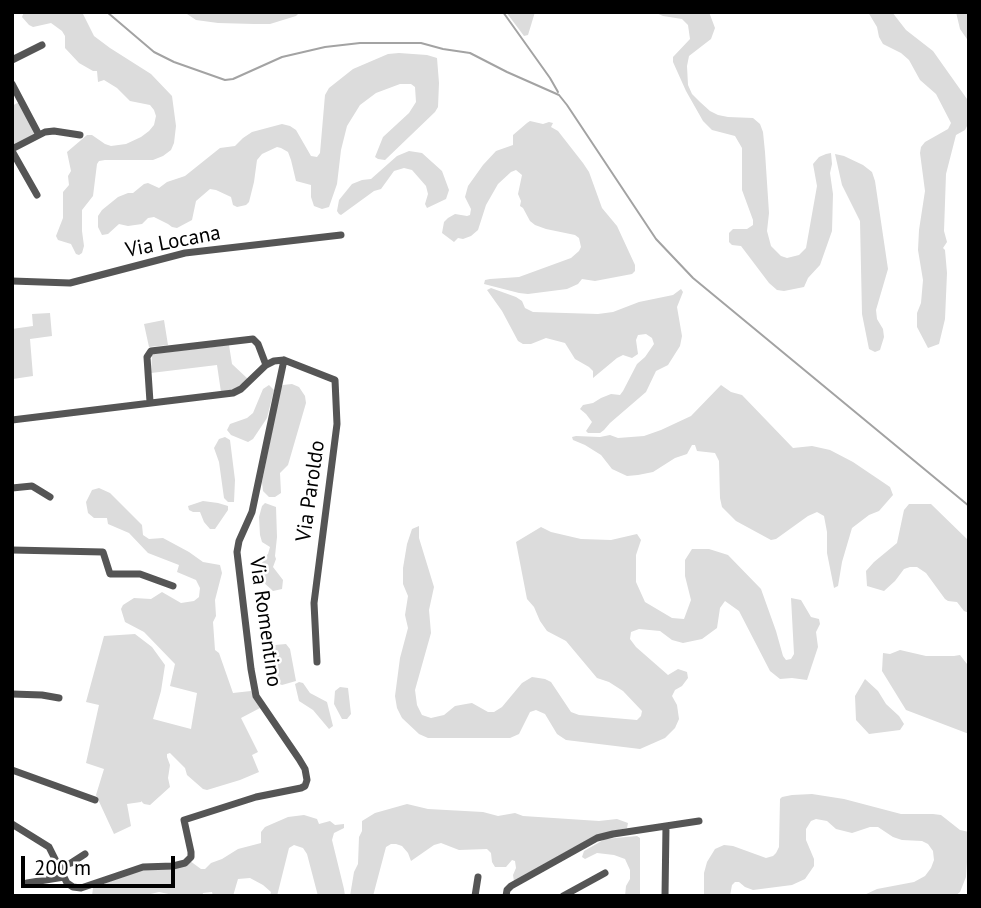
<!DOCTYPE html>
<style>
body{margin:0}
#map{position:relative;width:981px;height:908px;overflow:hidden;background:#fff;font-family:"PT Sans",sans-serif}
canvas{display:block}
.frame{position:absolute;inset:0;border:14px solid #000;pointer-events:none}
.scale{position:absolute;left:21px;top:856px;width:154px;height:32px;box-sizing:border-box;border:4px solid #000;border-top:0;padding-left:9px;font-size:21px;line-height:24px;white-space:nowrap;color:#000;-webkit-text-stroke:5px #fff;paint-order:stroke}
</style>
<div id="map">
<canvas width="981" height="908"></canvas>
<div class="frame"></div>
<div class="scale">200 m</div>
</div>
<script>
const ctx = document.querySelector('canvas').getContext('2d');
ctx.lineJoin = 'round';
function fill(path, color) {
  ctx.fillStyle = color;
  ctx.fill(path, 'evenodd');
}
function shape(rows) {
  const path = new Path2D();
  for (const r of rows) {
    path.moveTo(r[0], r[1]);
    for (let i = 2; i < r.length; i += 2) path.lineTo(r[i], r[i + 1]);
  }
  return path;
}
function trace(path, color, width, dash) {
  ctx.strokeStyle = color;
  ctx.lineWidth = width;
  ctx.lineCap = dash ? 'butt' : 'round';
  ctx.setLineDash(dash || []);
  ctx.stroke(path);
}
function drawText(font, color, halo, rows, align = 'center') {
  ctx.font = font + ' "PT Sans",sans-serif';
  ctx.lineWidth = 5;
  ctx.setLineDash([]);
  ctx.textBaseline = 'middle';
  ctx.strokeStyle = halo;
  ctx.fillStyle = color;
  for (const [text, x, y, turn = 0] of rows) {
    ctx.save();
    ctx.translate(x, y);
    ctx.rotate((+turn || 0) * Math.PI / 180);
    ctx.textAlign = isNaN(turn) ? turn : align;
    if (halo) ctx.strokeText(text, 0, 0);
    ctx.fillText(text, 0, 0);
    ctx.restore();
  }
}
fill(shape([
 [24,12,82,12,94,36,110,48,151,74,172,96,176,126,174,143,171,150,163,156,153,160,105,160,99,161,97,164,93,196,82,210,82,231,84,246,82,253,79,255,76,254,71,244,58,240,56,236,63,218,63,192,69,185,68,176,71,171,67,152,87,135,92,135,105,144,111,146,126,144,141,137,149,131,154,125,156,116,154,110,150,105,130,101,117,88,104,80,98,82,97,71,93,71,79,63,65,48,65,36,62,31,51,23,33,27,29,25,22,17],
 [184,12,255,13,300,12,296,16,270,24,254,24,218,23,196,20],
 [506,12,535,12,528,35,524,36],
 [654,12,709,12,715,28,711,39,689,56,687,66,688,85,692,94,700,102,710,111,718,115,728,117,753,118,760,124,763,132,765,152,769,213,767,231,771,246,781,256,787,258,799,255,806,248,817,186,813,164,819,157,826,154,831,153,832,164,830,173,833,194,832,231,820,265,808,278,804,287,784,291,777,290,769,283,741,246,732,245,729,242,729,233,733,229,747,229,753,225,753,220,742,190,742,148,735,136,712,130,703,121,686,91,673,62,673,57,690,39,688,25,682,19,663,16],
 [868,12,892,12,906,30,933,51,967,99,969,107,969,122,965,130,956,135,946,174,944,231,947,242,943,248,945,250,947,273,945,319,939,344,928,348,917,327,917,313,921,303,923,280,918,250,919,230,925,191,920,153,921,147,925,142,948,129,951,123,936,94,920,80,909,60,901,53,883,44,879,37,877,27],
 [956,12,969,12,969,42,960,29],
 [399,53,427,55,437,58,439,83,438,107,435,112,385,160,378,159,375,157,383,137,409,113,416,102,415,87,411,84,400,84,376,93,360,105,347,126,341,150,337,184,329,207,322,209,314,206,311,197,311,185,296,181,291,160,288,152,281,148,277,147,262,154,257,160,254,182,249,202,246,205,237,207,233,205,231,197,216,190,210,189,196,201,192,220,177,228,172,227,168,224,154,217,148,218,142,224,128,226,119,224,108,234,102,235,98,227,98,216,102,210,118,197,128,193,133,193,144,184,148,183,159,188,167,182,185,176,220,148,235,146,243,138,252,132,282,124,290,126,296,130,311,156,317,157,320,153,325,95,329,88,353,69,388,54],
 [19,102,35,130,34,135,12,147,12,106],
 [530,121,543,124,549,122,553,123,551,127,558,131,583,163,589,172,602,208,617,226,635,265,635,271,632,274,595,281,582,279,578,284,567,289,528,294,519,293,484,284,485,280,490,279,519,277,571,258,579,251,581,247,579,238,575,235,546,229,535,225,530,221,523,208,520,206,521,201,518,194,522,175,516,170,511,172,498,184,486,205,478,230,471,236,463,239,458,238,454,242,442,233,444,222,448,218,455,214,467,216,470,215,471,209,465,197,468,186,483,165,496,151,513,145,513,135,527,123],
 [409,151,422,153,442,171,449,190,446,199,427,208,425,204,428,194,426,186,412,170,404,168,394,171,381,189,374,191,341,215,339,214,337,211,339,200,352,184,362,180,371,179,397,156],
 [835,154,844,156,863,165,872,172,875,181,888,269,876,310,877,319,883,329,884,337,880,350,875,352,869,349,862,314,860,221,842,185],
 [491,288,516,297,522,301,525,308,533,312,598,314,613,312,639,302,673,295,681,289,683,292,677,307,682,336,680,346,668,365,656,371,646,392,610,423,604,430,600,433,588,433,586,431,592,422,586,414,580,409,583,405,593,403,601,398,611,394,620,395,623,391,637,364,645,357,654,344,652,338,646,334,638,335,636,340,638,354,632,358,623,355,617,358,593,378,593,371,589,367,575,359,565,343,546,338,531,344,523,344,518,341,502,311,487,290],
 [50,313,52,336,30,339,33,376,13,379,12,329,33,326,32,314],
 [164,320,168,345,149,347,144,324],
 [229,345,232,364,248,379,235,389,221,392,217,365,151,373,152,354],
 [292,384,299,387,305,396,306,403,288,465,280,473,281,493,275,497,269,497,263,491,262,482,281,387,283,385],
 [269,385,274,390,267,418,253,439,248,442,231,435,227,430,230,424,247,418,253,413,263,389],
 [721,385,731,392,742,395,793,448,812,446,830,450,853,462,890,487,893,495,879,511,869,515,852,528,842,562,838,586,834,588,827,553,827,532,824,516,817,512,808,516,776,539,771,540,736,521,722,507,720,498,719,461,715,453,697,451,695,445,692,445,687,454,675,458,653,472,638,475,627,476,612,469,601,455,585,445,573,440,572,437,576,436,600,437,610,435,618,438,644,436,661,430,691,416],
 [225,437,230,440,235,480,234,502,228,502,224,498,219,462,214,448,219,439],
 [99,488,110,493,142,525,143,535,149,539,163,538,189,552,203,562,220,565,222,573,215,600,216,616,213,622,215,650,219,653,233,693,251,691,260,708,241,718,258,752,252,755,259,772,240,780,207,790,203,789,187,775,185,768,170,753,167,754,167,757,170,765,168,778,170,787,150,805,144,804,141,801,141,802,127,804,131,826,114,834,96,795,104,769,86,763,99,705,86,702,104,636,135,634,152,647,165,665,161,691,153,719,191,729,197,693,170,686,175,664,144,632,125,622,121,609,123,605,134,598,151,599,162,592,181,603,194,601,199,597,200,588,196,580,177,572,179,565,148,553,129,533,108,524,107,518,94,518,88,513,86,502,92,490],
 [203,501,218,503,228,506,228,510,215,529,210,529,204,522,200,512,193,512,189,510,188,506],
 [265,503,276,507,277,537,275,556,276,559,273,567,283,580,282,589,273,591,262,581,261,570,263,558,268,554,270,547,262,542,260,535,259,517,262,506],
 [909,504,931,504,969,541,969,613,964,611,957,602,948,601,945,599,926,573,917,567,910,567,904,569,895,581,884,591,867,586,866,571,874,562,897,543,904,510],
 [419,526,419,538,434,587,429,610,431,633,415,690,417,705,422,715,431,718,444,715,455,706,466,704,472,703,488,712,494,712,502,707,522,683,532,677,545,679,551,682,571,712,579,715,637,720,641,716,642,711,623,691,609,682,597,678,566,641,547,631,540,621,534,607,527,599,516,542,541,527,551,532,581,539,611,540,637,534,641,540,636,555,636,582,645,602,672,618,684,619,691,600,685,576,685,560,692,549,709,549,728,555,761,589,776,631,783,656,786,660,791,659,794,654,791,598,801,600,811,617,819,619,820,624,816,632,818,647,807,680,792,678,780,679,770,671,739,611,725,601,720,608,717,628,702,639,683,643,672,640,660,631,639,629,631,632,630,639,636,647,668,675,678,669,687,672,688,678,682,686,675,690,672,696,677,705,679,719,675,728,665,738,640,749,566,740,557,734,545,714,536,710,530,712,519,734,510,738,428,738,419,734,402,718,397,708,395,696,400,658,408,628,405,615,408,596,403,584,403,568,407,544,412,529],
 [286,644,290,649,296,681,282,685,277,683,271,649,275,645],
 [900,650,926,656,954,656,960,655,967,664,969,665,969,734,906,710,882,671,883,653,890,654],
 [865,679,878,691,886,704,899,716,904,724,900,730,869,734,856,720,855,696],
 [299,682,303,683,310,693,327,702,333,726,329,729,313,710,299,701,295,684],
 [340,687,348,688,351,714,347,719,342,719,334,704,335,691],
 [812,794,844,799,901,814,933,814,941,815,960,830,969,832,966,877,960,892,955,896,862,896,877,889,914,882,925,876,931,868,934,860,933,851,928,844,922,841,902,840,893,837,878,827,870,827,852,833,836,829,827,821,816,819,811,821,806,829,806,840,814,859,814,866,805,879,792,885,753,890,745,887,739,882,735,882,732,885,730,896,704,896,704,873,707,862,715,849,724,845,733,846,766,858,773,856,776,853,779,847,780,799,782,797,792,795],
 [407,804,428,809,483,812,498,816,515,813,523,816,599,821,617,819,628,823,627,828,596,835,514,881,513,875,516,868,515,861,512,860,506,867,495,867,492,862,491,853,487,849,459,850,441,843,434,845,411,861,408,853,402,846,396,844,391,844,386,847,373,896,350,896,354,872,358,864,359,837,362,831,362,821,375,813],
 [304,815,317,819,319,824,330,821,335,825,344,824,344,828,334,833,332,840,344,889,345,896,318,896,307,854,303,848,294,845,289,848,277,896,270,896,271,892,263,885,250,878,238,879,233,896,213,896,212,892,203,893,202,896,178,896,159,892,142,896,92,896,93,888,136,871,190,861,201,869,205,869,211,863,222,859,238,849,261,843,261,832,265,827,288,817],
 [637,836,640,838,640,896,625,896,626,886,630,879,630,870,625,859,614,855,597,853,585,859,582,857,584,851,605,839]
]), '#dcdcdc');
trace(shape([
 [107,12,154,52,174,62,225,80,233,79,282,57,325,47,360,43,421,43,443,49,470,53,507,72,559,95,567,105,656,239,693,278,969,506],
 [503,12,550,78,558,92]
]), '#a3a3a3', 2);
trace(shape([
 [12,60,42,45],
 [12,84,39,135],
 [12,149,45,132,54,131,80,135],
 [12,151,37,195],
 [12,281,70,283,185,253,341,235],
 [284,360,335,380,337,424,314,603,317,662],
 [150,402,147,357,151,351,253,339,258,344,266,365],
 [12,420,233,393,241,389,266,365,274,361,284,360,252,512,239,541,237,552,251,669,256,696,299,759,305,769,307,780,305,786,301,788,256,797,184,820,191,852,191,857,185,863,173,866,143,867,81,888,73,887,67,883,49,847,12,824],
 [12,488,32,486,50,497],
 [12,550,103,552,110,574,140,574,173,586],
 [12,694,42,695,59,698],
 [12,770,95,800],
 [59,867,71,863,85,854],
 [27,883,64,877],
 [475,896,478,877],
 [506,896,507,890,511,886,597,838,613,834,699,821],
 [563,896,605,873],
 [665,896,666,826]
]), '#555', 7);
drawText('21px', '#000', '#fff', [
 ["Via Locana",173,242,-11],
 ["Via Paroldo",311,491,-82],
 ["Via Romentino",265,622,82]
]);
</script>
